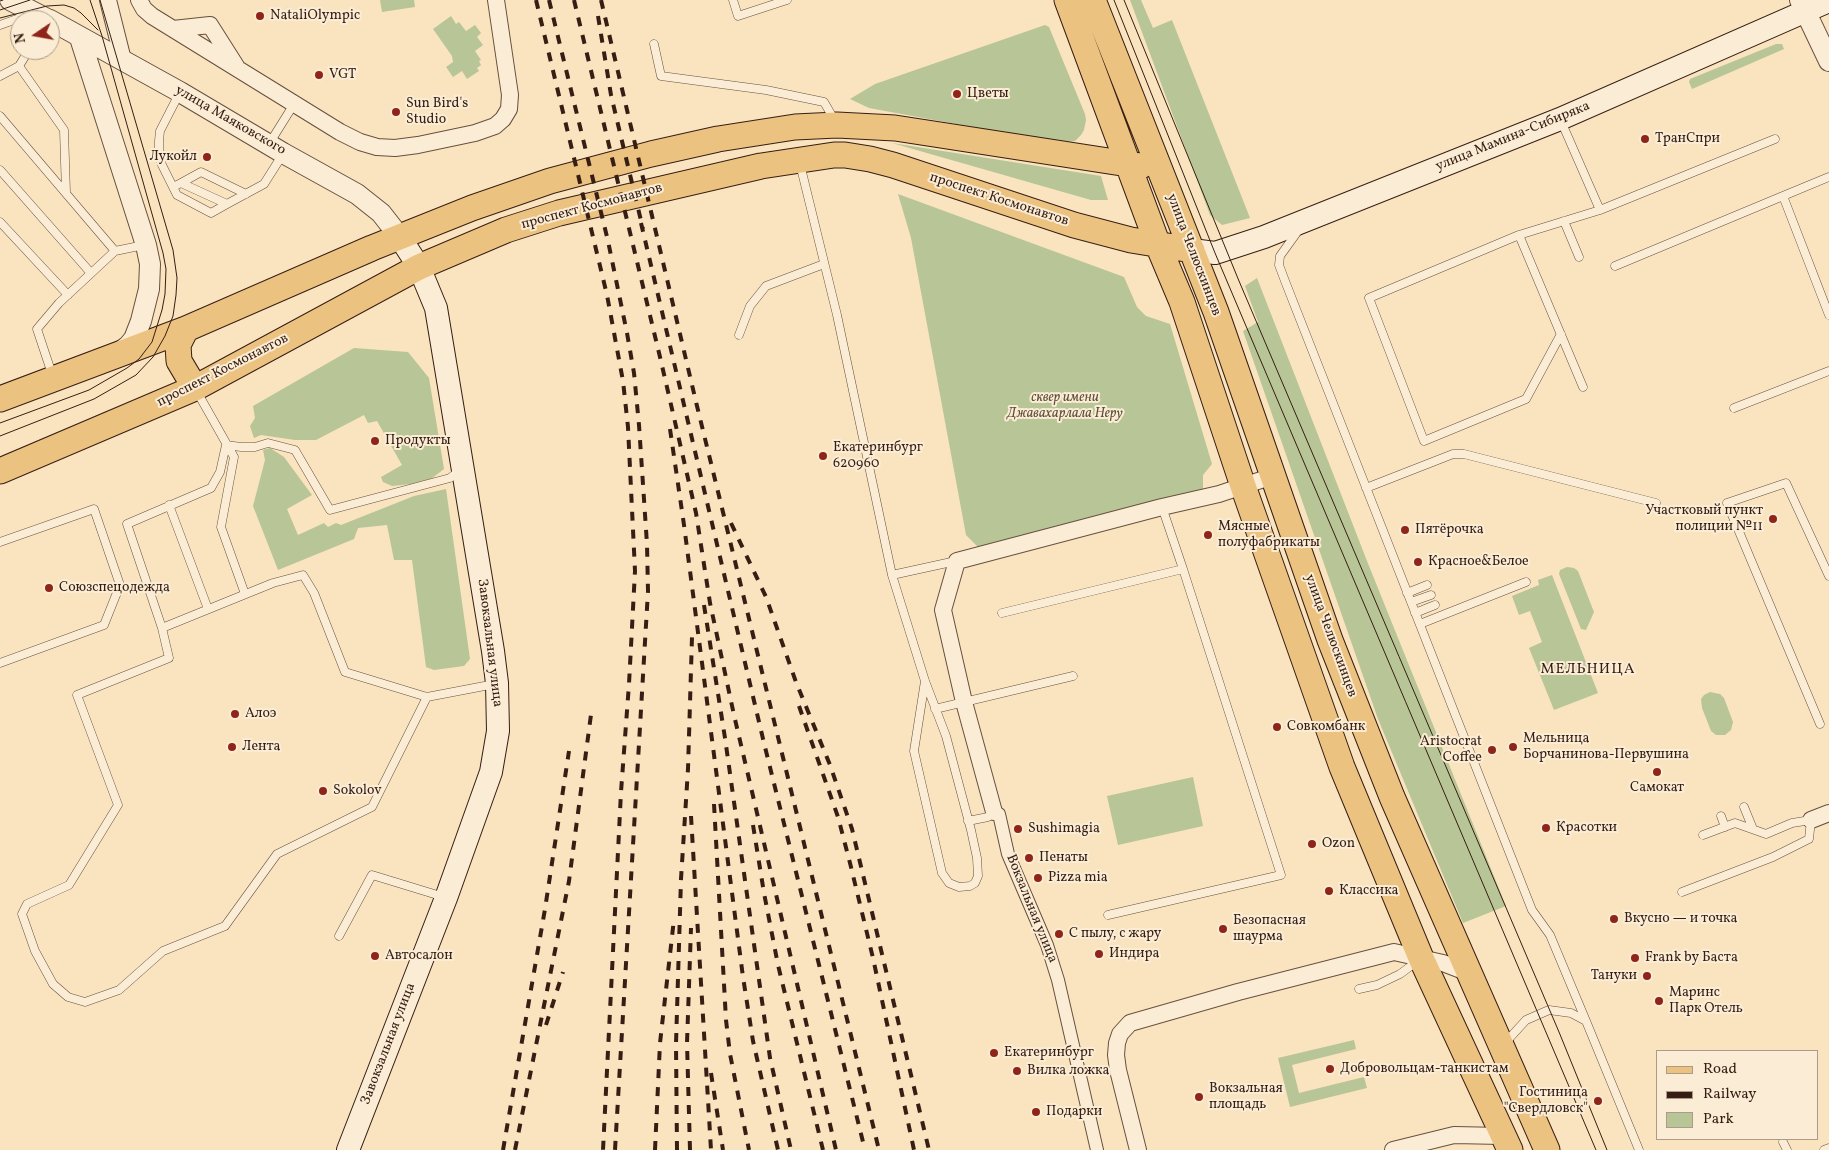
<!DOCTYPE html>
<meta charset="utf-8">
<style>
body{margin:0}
#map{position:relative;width:1829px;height:1150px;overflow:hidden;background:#f9e4bf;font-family:Vollkorn,serif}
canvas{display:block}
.legend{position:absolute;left:1656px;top:1050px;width:162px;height:90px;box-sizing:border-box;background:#fbedd5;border:1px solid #ad9a88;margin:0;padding:6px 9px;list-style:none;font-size:15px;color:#371e14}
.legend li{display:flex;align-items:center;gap:10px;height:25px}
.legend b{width:25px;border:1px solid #ad9a88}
.north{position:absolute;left:10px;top:10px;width:50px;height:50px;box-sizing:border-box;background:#fbedd5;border:1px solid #ad9a88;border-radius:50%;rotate:258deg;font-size:14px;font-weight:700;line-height:20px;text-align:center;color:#371e14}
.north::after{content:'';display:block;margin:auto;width:18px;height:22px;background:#8f2418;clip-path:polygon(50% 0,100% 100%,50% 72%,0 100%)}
</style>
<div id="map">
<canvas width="1829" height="1150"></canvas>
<ul class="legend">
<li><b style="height:6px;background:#ecc280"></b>Road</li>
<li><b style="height:6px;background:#371e14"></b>Railway</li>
<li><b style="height:14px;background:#b8c596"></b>Park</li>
</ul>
<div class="north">N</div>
</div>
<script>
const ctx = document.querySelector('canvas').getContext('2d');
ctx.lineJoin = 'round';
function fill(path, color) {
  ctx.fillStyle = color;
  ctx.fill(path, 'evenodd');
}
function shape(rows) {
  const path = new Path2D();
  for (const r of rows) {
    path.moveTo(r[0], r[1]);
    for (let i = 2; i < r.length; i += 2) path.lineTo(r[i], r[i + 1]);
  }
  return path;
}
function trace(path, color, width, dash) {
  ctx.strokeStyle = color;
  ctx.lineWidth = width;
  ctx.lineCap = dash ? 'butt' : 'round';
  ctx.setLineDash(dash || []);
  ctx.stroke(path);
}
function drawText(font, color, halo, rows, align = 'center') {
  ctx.font = font + ' Vollkorn,serif';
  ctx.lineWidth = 4;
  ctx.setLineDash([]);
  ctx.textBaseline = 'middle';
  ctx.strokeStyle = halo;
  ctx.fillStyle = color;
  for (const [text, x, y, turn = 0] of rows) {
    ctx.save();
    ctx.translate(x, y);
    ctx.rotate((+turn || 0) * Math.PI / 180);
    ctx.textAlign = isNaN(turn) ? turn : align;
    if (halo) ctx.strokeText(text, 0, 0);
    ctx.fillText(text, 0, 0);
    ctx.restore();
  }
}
fill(shape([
 [380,0,414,0,415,7,382,12],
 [1130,0,1141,0,1153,28,1172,20,1250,218,1222,225,1210,215],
 [451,16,456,24,459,22,466,31,475,25,481,33,477,37,483,45,475,51,481,60,479,61,481,65,477,68,479,71,467,79,462,71,453,77,446,67,453,62,452,56,433,29],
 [1045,25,1049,27,1085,114,1086,120,1084,130,1081,135,1075,141,1059,143,869,108,850,99,875,84],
 [1776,44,1782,44,1784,49,1692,89,1689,82,1690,79],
 [892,143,1101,176,1108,200,1091,200],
 [898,194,1124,277,1137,307,1146,316,1170,324,1212,464,1203,475,1203,493,981,550,966,535,911,238],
 [1257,278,1367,561,1506,906,1463,923,1378,719,1243,331,1258,322,1245,286],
 [354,348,408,352,429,378,444,469,431,479,411,484,392,486,383,482,381,477,402,465,377,421,368,423,364,415,316,440,295,440,261,435,254,438,250,426,255,418,253,406],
 [270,448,284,457,312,495,287,509,298,535,324,523,328,527,336,523,341,525,414,496,446,489,470,659,464,666,434,670,426,667,412,560,394,560,387,525,358,528,354,539,278,570,253,506,265,460,263,450],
 [1567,567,1574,568,1578,571,1592,607,1594,612,1586,630,1581,629,1559,574,1560,570],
 [1552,575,1598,693,1554,710,1529,648,1542,642,1530,611,1519,615,1512,596,1539,585,1538,580],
 [1710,692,1720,694,1724,698,1733,722,1731,730,1725,735,1716,735,1711,731,1702,708,1701,699,1704,695],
 [1193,777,1203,826,1118,845,1107,796],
 [1354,1040,1356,1049,1292,1065,1299,1093,1364,1077,1367,1088,1290,1107,1278,1058]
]), '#b8c596');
const service = shape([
 [733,0,738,16,787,0],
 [0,25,31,14],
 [654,44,661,76,766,90,824,102,835,121],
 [19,66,64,130,66,193],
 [0,76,19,66,29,50],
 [179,94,160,131,159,141,159,153,162,165,173,187,181,183,227,204,264,184,283,154],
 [0,116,115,251],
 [269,144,294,104],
 [800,164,837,315,892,575,925,681,946,736,971,830,977,858,978,876,975,883,970,886,959,887,949,883,942,873,914,751,925,681],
 [0,170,90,272],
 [1829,177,1783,196,1829,315],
 [181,183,201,172,246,194],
 [173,187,177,195,211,213,227,204],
 [1600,210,1775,139],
 [1564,221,1579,257],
 [0,222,68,295],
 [1298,231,1280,256,1279,265,1285,281,1532,910,1550,935,1586,1021],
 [1519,235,1583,387],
 [1615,266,1783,196],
 [1561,334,1526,399,1424,441,1369,298,1519,235,1600,210,1561,121],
 [739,335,750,306,766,286,824,264],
 [53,377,37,329,59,303,115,251,144,245],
 [196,390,234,457,221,527,245,594],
 [1734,408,1829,371],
 [226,445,220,472,211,488,127,524,162,628,169,658,77,695,118,805,69,885,27,904,22,914,35,951,53,984,68,997,85,1002,119,990,163,951,225,926,277,854,372,807,427,697],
 [226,445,241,447,255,447,268,443,295,450,330,510,450,478,459,471],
 [1366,488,1453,454,1464,454,1656,503],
 [169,505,208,609],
 [1162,507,1183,569],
 [0,542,94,509,120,585,104,625,0,663],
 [892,575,956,561],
 [1407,593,1427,585],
 [1411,602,1431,595],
 [1002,613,1183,569,1281,875,1108,915],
 [1415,613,1435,605],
 [1420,624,1526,582],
 [162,628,273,583,303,575,314,593,345,672,427,697,495,684],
 [935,709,1073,676],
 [1820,724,1727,503,1786,483,1829,576],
 [1744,807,1753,829],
 [1721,816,1725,827],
 [968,821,988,817,994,812],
 [1682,892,1773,857,1809,839,1811,820,1792,823,1766,834,1735,823,1703,835],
 [339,936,372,875,444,897],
 [1359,989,1377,985,1400,974,1419,960],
 [1505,1043,1526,1020,1549,1010,1571,1013,1586,1021,1639,1150],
 [1783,1142,1787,1150],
 [1824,1150,1829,1148]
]);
const pedestrian = shape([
 [999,814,1008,854,1047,945,1058,980,1097,1150]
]);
const minor = shape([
 [108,0,123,60],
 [139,0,144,9,152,16,340,132,360,142,377,147,395,148,418,145,475,133,495,126,503,119,509,109,510,95,496,0],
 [173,29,210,25,236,66],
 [994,812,964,702,943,610,957,561,1162,507,1219,494,1273,476],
 [1811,820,1829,813],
 [1138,1150,1118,1070,1116,1055,1117,1043,1120,1034,1130,1023,1238,992,1394,952,1443,963,1469,973],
 [1393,1150,1454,1135,1502,1136]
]);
const tertiary = shape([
 [10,0,49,20],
 [1800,0,1829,61],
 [50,20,180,92,283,153,357,194,381,213,399,236],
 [80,38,146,245,150,264,149,289,141,321,134,339,129,345,119,353]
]);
const secondary = shape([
 [1192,250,1215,253,1264,237,1560,119,1829,1],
 [348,1150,446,898,491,772,498,731,497,683,493,651,436,308,419,267,399,236]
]);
const primary = shape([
 [1067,0,1158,245,1182,302,1243,486,1342,767,1421,958,1510,1150],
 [1093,0,1216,312,1330,640,1392,797,1547,1150],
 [186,329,178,345,179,361,195,388],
 [0,399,186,329,372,248,472,208,550,181,651,154,718,139,795,127,837,125,895,128,1141,166],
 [0,471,195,388,419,267,506,230,559,213,761,166,834,155,845,155,870,159,893,165,1074,225,1131,240,1192,250]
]);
trace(service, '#68503f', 9);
trace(pedestrian, '#68503f', 14);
trace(minor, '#68503f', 18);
trace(tertiary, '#68503f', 22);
trace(secondary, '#371e14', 24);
trace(primary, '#371e14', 27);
trace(service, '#fbedd5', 8);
trace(pedestrian, '#fbedd5', 12);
trace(minor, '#fbedd5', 16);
trace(tertiary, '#fbedd5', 20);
trace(secondary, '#fbedd5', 22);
trace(primary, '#ecc280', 25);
trace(shape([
 [1114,0,1215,253,1596,1150],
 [1124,0,1239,281,1559,1032,1607,1150],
 [0,1,3,0],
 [0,10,30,0],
 [0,18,47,6,64,5,74,8,81,13,98,30],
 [0,423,89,390,127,368,139,359,152,342,162,310,165,294,166,269,163,253,102,36,90,0],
 [0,436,94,399,136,375,153,357,165,336,173,316,176,295,177,278,173,250,100,0]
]), '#371e14', 1);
trace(shape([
 [536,0,607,295,623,381,628,427,635,571,629,684,621,792,603,1150],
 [549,0,608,241,627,333,634,373,639,425,647,544,648,591,615,1150],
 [574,0,660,357,696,513,710,603,734,715,836,1150],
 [601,0,697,406,879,1150],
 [598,16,611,95,643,229],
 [641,223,764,743,865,1150],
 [670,429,684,525,743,977,753,1041,778,1150],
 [731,523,766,597,796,682,830,765,852,829,929,1150],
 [704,605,725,738,770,1058,791,1150],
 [799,706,838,817,850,863,873,958,914,1150],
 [714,804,726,1020,730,1054,749,1150],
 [691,816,711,1150],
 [753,825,764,893,778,965,823,1150],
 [546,1025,563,972],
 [711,1073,723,1150],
 [503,1150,545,909,569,751],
 [515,1150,569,881,592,707],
 [655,1150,660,1043,674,919],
 [677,1150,676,1044,681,879,688,769,692,637],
 [690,1150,687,1043,691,928]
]), '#371e14', 4, [9, 9]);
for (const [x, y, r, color] of [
 [260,16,5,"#8f2418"],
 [319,75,5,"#8f2418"],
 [957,94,5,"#8f2418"],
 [396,112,5,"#8f2418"],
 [1645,139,5,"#8f2418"],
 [207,157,5,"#8f2418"],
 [375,441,5,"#8f2418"],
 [823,456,5,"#8f2418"],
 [1773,519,5,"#8f2418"],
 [1405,530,5,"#8f2418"],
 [1208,535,5,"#8f2418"],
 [1418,562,5,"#8f2418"],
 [49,588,5,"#8f2418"],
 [235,714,5,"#8f2418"],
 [1277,727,5,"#8f2418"],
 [232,747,5,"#8f2418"],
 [1513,747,5,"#8f2418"],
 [1492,750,5,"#8f2418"],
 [1657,772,5,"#8f2418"],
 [323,791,5,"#8f2418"],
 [1546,828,5,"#8f2418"],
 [1018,829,5,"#8f2418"],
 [1312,844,5,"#8f2418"],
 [1029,858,5,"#8f2418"],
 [1038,878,5,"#8f2418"],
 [1329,891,5,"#8f2418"],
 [1614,919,5,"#8f2418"],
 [1223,929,5,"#8f2418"],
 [1059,934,5,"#8f2418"],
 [1099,954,5,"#8f2418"],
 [375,956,5,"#8f2418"],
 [1635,958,5,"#8f2418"],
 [1647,976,5,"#8f2418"],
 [1659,1001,5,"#8f2418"],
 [994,1053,5,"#8f2418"],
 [1330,1069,5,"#8f2418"],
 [1017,1071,5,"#8f2418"],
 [1199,1097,5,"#8f2418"],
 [1598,1101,5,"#8f2418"],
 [1036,1112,5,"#8f2418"]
]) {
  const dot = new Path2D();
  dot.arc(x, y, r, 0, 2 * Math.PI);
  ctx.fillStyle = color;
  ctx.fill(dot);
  trace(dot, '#fbedd5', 2);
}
drawText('14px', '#371e14', '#fbedd5', [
 ["NataliOlympic",270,16],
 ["VGT",329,75],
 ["Цветы",967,94],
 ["Sun Bird's",406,104],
 ["Studio",406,120],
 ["ТранСпри",1655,139],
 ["Лукойл",197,157,"right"],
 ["Продукты",385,441],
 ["Екатеринбург",833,448],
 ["620960",833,464],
 ["Участковый пункт",1763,511,"right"],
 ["полиции №11",1763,527,"right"],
 ["Мясные",1218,527],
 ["полуфабрикаты",1218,543],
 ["Пятёрочка",1415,530],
 ["Красное&Белое",1428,562],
 ["Союзспецодежда",59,588],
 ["Алоэ",245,714],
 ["Совкомбанк",1287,727],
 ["Мельница",1523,739],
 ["Борчанинова-Первушина",1523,755],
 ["Aristocrat",1482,742,"right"],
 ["Coffee",1482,758,"right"],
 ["Лента",242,747],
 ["Самокат",1657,788,"center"],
 ["Sokolov",333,791],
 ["Красотки",1556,828],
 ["Sushimagia",1028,829],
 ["Ozon",1322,844],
 ["Пенаты",1039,858],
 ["Pizza mia",1048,878],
 ["Классика",1339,891],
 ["Вкусно — и точка",1624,919],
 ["Безопасная",1233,921],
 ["шаурма",1233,937],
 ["С пылу, с жару",1069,934],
 ["Индира",1109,954],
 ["Автосалон",385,956],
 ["Frank by Баста",1645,958],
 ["Тануки",1637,976,"right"],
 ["Маринс",1669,993],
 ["Парк Отель",1669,1009],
 ["Екатеринбург",1004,1053],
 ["Добровольцам-танкистам",1340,1069],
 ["Вилка ложка",1027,1071],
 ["Вокзальная",1209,1089],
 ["площадь",1209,1105],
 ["Гостиница",1588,1093,"right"],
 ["\"Свердловск\"",1588,1109,"right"],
 ["Подарки",1046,1112]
], 'left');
drawText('14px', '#371e14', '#fbedd5', [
 ["улица Маяковского",230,121,30],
 ["улица Мамина-Сибиряка",1513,137,-22],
 ["проспект Космонавтов",999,200,18],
 ["проспект Космонавтов",592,207,-15],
 ["улица Челюскинцев",1193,255,69],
 ["проспект Космонавтов",223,371,-27],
 ["улица Челюскинцев",1330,636,70],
 ["Завокзальная улица",489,643,83],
 ["Вокзальная улица",1031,909,68],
 ["Завокзальная улица",389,1044,-69]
]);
drawText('italic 14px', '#5e503b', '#fbedd5', [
 ["сквер имени",1065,398],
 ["Джавахарлала Неру",1065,414]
]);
ctx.letterSpacing = '1px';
drawText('15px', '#371e14', '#fbedd5', [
 ["МЕЛЬНИЦА",1588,670]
]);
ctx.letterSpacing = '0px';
</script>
